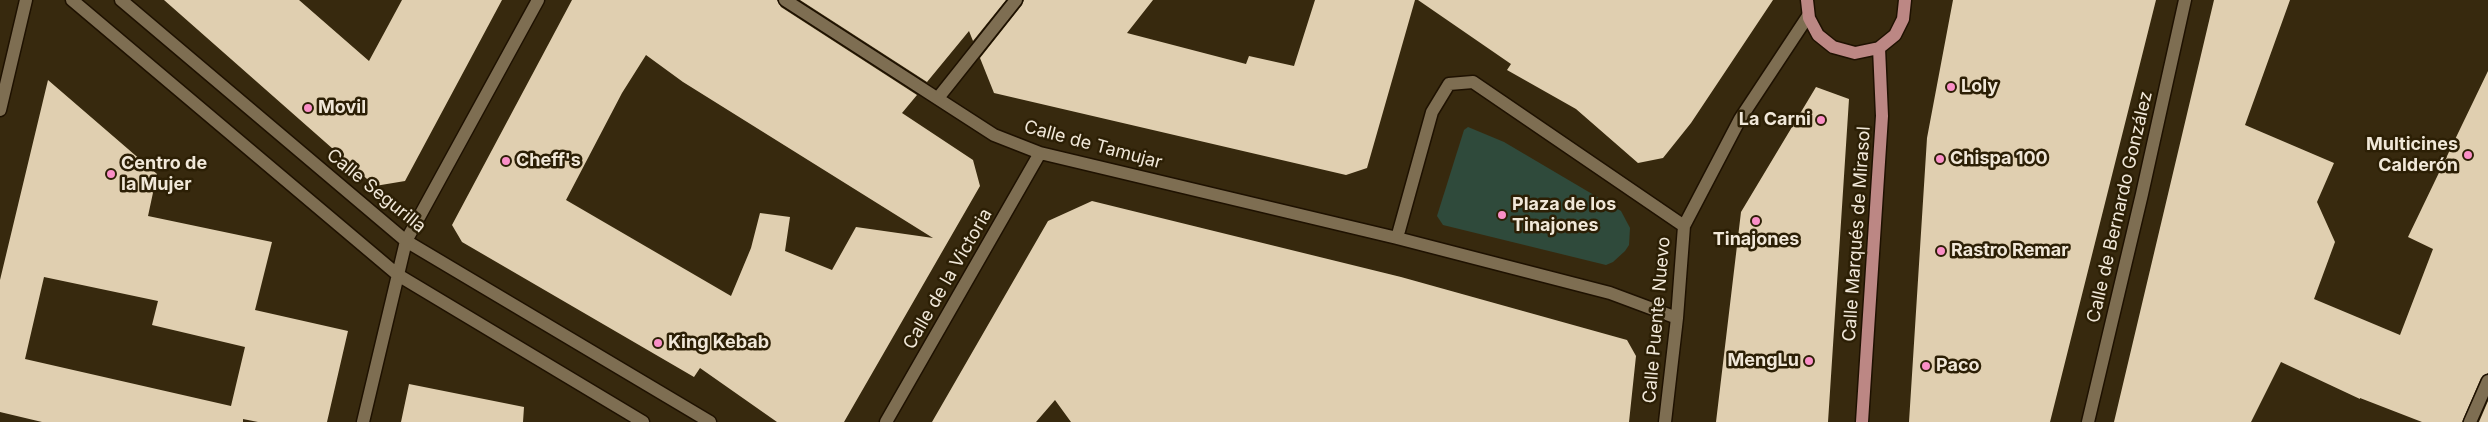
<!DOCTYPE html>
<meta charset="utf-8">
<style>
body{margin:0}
canvas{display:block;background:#37290e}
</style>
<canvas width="2488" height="422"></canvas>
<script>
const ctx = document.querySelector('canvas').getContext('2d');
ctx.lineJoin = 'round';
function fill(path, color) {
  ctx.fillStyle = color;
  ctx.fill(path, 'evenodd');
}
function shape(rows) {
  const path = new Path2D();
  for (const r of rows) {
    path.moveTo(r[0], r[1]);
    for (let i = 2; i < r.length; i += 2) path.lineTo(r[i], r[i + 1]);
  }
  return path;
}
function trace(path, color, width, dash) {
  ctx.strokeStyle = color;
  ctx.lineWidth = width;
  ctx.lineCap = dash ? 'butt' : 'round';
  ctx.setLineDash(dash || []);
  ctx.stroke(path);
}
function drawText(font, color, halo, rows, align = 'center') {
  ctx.font = font + ' Inter,sans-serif';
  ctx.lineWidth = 5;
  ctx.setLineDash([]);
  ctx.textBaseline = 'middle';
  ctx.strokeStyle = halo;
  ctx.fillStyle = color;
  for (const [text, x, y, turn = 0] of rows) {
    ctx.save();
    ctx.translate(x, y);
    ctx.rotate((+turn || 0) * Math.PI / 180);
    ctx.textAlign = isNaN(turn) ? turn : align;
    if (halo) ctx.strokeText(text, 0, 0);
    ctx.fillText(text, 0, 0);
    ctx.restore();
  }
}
fill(shape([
 [1468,127,1504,142,1621,211,1630,228,1629,245,1625,251,1613,262,1606,265,1443,225,1437,216,1464,130]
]), '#2f4a3b');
fill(shape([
 [164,0,299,0,369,61,402,0,502,0,405,181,375,186],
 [572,0,777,0,781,7,917,95,902,113,973,160,980,186,844,422,777,422,700,368,694,377,462,242,452,225],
 [646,55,683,82,933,238,856,227,832,270,785,251,790,217,760,213,751,248,731,296,566,200,622,93],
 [800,0,1006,0,973,41,969,31,927,82],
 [1024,0,1153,0,1127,33,1246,64,1249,56,1294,66,1315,0,1415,0,1367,168,1346,175,994,93,980,58,1022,5],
 [1418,0,1773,0,1691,123,1663,158,1638,163,1576,109,1507,70,1511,64],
 [1953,0,2156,0,2050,422,1909,422,1927,138],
 [2214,0,2290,0,2245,125,2334,163,2317,202,2335,242,2314,299,2400,335,2433,249,2408,237,2488,71,2488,373,2481,378,2462,422,2422,422,2360,398,2360,399,2281,362,2251,422,2114,422],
 [48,80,157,174,148,216,272,242,255,310,348,331,327,422,258,422,243,419,243,422,42,422,0,412,0,280],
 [44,277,158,301,152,325,245,347,231,406,25,359],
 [1816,87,1849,99,1828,422,1716,422,1741,212],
 [1092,201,1401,277,1627,340,1636,356,1629,422,1071,422,1055,400,1036,422,932,422,1048,221],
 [409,384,524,407,523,422,401,422],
 [2488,401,2488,422,2479,422]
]), '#e0cfb0');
const street = shape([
 [72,0,398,275,643,422],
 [121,0,406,241,710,422],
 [785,0,994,135,1040,153,1397,238],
 [938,98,1016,0],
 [0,110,26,0],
 [1677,318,1610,293,1397,238,1432,112,1449,84,1473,82,1684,226],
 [363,422,406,241,538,0],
 [886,422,1040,153],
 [1665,422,1677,318,1684,226,1740,119,1808,16],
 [2088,422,2142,194,2185,0],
 [2470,422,2488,381]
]);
const primary = shape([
 [1807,0,1809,18,1818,35,1833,47,1855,53,1879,48,1895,35,1903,19,1905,0],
 [1862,422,1882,116,1879,48]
]);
trace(street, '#1e1100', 15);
trace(primary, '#1e1100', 15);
trace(street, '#7e6e52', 12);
trace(primary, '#bc8784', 12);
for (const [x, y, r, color] of [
 [1951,87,5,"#fa8fc7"],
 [308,108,5,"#fa8fc7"],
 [1821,120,5,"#fa8fc7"],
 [2468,155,5,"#fa8fc7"],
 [1940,159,5,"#fa8fc7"],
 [506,161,5,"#fa8fc7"],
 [111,174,5,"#fa8fc7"],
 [1502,215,5,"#fa8fc7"],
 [1756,221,5,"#fa8fc7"],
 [1941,251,5,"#fa8fc7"],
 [658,343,5,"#fa8fc7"],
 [1809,361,5,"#fa8fc7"],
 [1926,366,5,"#fa8fc7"]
]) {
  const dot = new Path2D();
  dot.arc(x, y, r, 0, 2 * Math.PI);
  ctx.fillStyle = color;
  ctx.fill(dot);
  trace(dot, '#2c1f05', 2);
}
drawText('bold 18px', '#f1e8d9', '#2c1f05', [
 ["Loly",1961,87],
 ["Movil",318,108],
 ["La Carni",1811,120,"right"],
 ["Multicines",2458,145,"right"],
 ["Calderón",2458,166,"right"],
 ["Chispa 100",1950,159],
 ["Cheff's",516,161],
 ["Centro de",121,164],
 ["la Mujer",121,185],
 ["Plaza de los",1512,205],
 ["Tinajones",1512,226],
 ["Tinajones",1756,240,"center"],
 ["Rastro Remar",1951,251],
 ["King Kebab",668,343],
 ["MengLu",1799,361,"right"],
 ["Paco",1936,366]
], 'left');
drawText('18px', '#f1e8d9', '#2c1f05', [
 ["Calle de Tamujar",1093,145,15],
 ["Calle Segurilla",376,191,39],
 ["Calle de Bernardo González",2120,207,-77],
 ["Calle Marqués de Mirasol",1857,234,-86],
 ["Calle de la Victoria",948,279,-60],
 ["Calle Puente Nuevo",1657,320,-85]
]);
</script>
